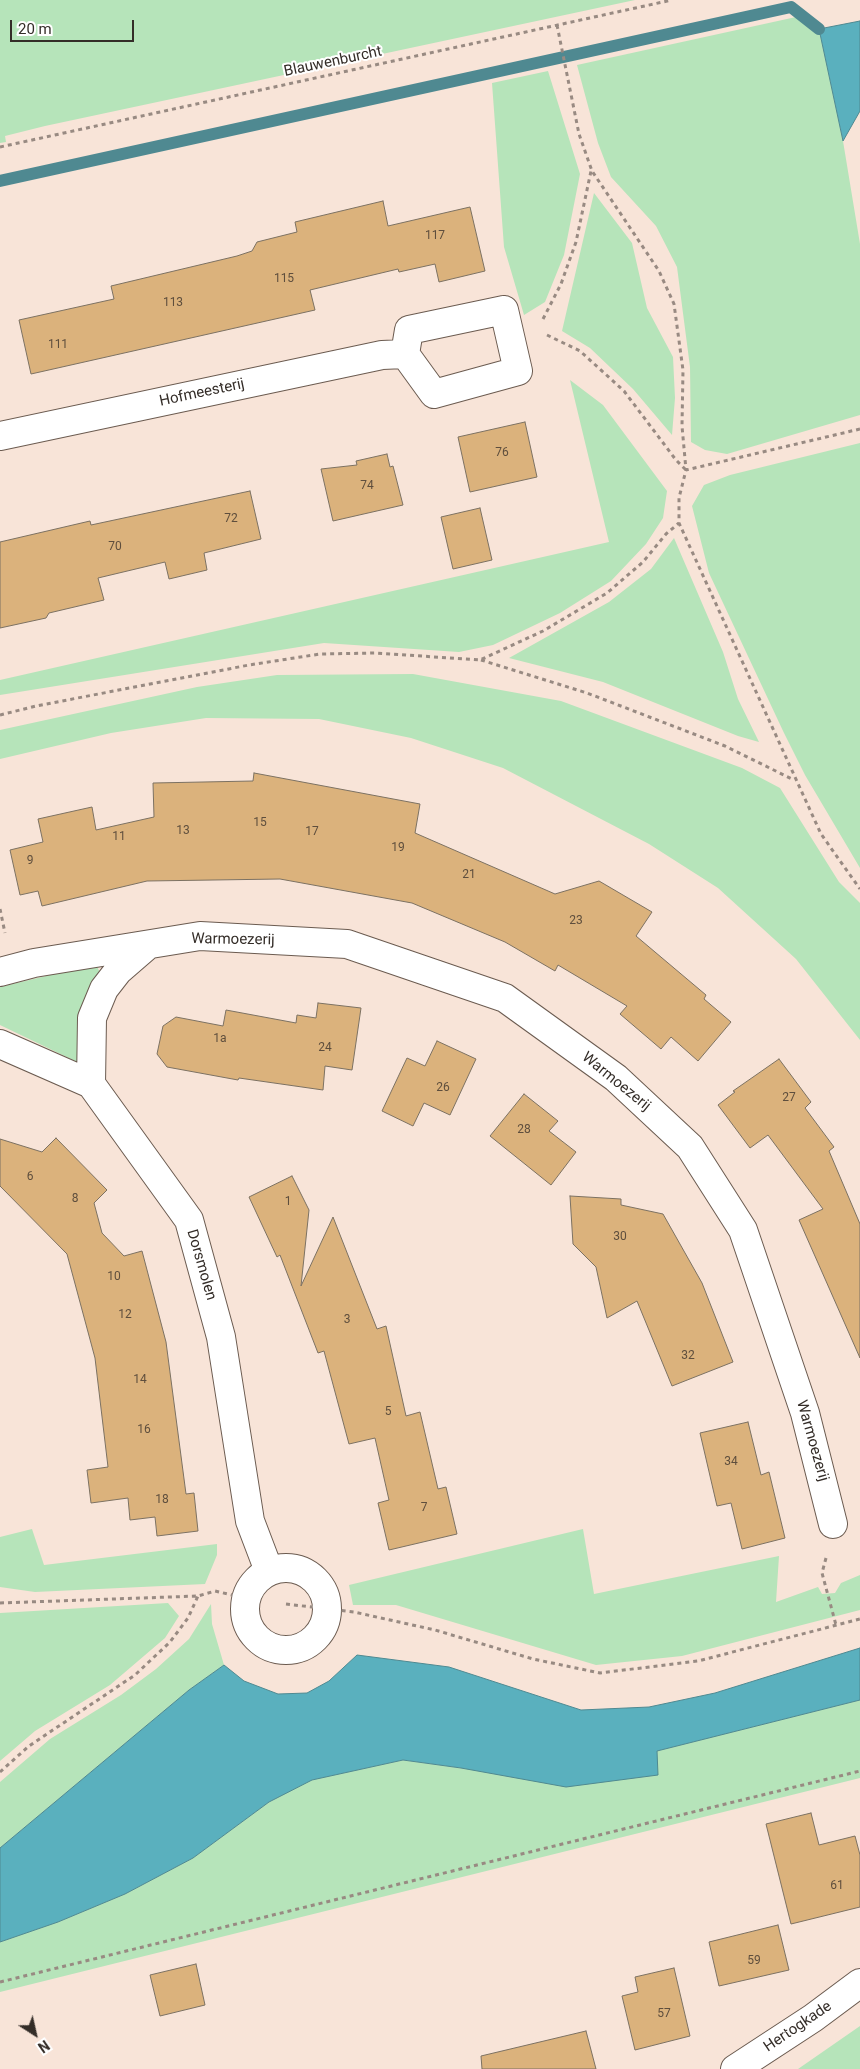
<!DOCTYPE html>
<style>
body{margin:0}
#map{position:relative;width:860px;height:2069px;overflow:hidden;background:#f8e4d8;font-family:Roboto,sans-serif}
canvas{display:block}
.north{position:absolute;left:10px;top:2009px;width:50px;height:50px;-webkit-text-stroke:4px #fff;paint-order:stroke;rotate:145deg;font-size:14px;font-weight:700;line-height:20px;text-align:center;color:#342d28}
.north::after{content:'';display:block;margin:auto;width:18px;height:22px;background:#342d28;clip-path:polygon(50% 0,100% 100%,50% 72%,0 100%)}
.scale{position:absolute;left:10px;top:20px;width:124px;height:22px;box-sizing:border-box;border:2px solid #342d28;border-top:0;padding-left:6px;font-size:15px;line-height:18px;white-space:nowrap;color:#342d28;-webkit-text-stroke:4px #fff;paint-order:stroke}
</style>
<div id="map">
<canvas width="860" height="2069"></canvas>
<div class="north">N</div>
<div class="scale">20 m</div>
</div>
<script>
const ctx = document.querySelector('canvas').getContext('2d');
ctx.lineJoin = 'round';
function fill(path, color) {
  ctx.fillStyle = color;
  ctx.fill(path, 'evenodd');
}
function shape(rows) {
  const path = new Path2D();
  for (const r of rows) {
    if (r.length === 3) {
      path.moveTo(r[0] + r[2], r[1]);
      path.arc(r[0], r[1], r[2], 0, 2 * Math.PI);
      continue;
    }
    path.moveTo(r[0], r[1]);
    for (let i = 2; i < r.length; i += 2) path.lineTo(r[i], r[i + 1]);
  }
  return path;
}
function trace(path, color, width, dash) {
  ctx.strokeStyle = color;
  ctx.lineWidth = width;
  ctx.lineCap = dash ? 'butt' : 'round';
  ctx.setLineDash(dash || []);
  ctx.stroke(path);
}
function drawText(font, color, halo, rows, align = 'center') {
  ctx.font = font + ' Roboto,sans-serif';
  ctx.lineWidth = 4;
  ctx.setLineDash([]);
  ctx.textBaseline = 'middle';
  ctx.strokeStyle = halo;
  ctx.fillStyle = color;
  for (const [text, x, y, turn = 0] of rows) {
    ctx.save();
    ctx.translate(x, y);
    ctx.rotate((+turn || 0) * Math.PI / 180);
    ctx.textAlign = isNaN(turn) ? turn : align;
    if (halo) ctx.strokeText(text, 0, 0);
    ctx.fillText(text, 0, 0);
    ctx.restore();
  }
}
fill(shape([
 [0,0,635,0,45,126,5,136,6,142,0,143],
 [796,17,819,29,843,141,860,244,860,415,727,454,705,450,691,442,690,367,677,267,656,226,611,177,598,143,577,65],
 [548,71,580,174,564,255,545,302,524,315,504,247,492,83],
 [594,193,632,243,647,308,673,357,675,398,672,435,633,389,590,348,562,331],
 [570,380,603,405,667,491,663,518,646,544,611,581,560,613,493,645,459,652,324,643,0,695,0,680,609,542],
 [860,443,860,868,805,775,784,733,709,573,692,506,704,485,730,475],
 [674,538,723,652,738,699,759,742,738,736,603,682,509,658,609,602,651,569],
 [413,674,561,701,742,768,780,788,839,882,860,903,860,1040,796,959,718,888,649,844,503,768,411,738,319,719,206,718,111,733,0,759,0,730,197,687,277,675],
 [96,964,101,975,82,1058,77,1062,0,1025,0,987],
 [32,1529,44,1565,217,1544,217,1555,205,1584,35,1592,0,1587,0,1537],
 [583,1529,594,1594,779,1556,776,1602,818,1587,822,1594,835,1593,841,1583,860,1575,860,1610,682,1656,596,1665,396,1605,353,1605,349,1585],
 [168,1603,179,1616,165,1638,110,1685,35,1731,0,1761,0,1613],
 [211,1604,212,1624,224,1665,189,1690,0,1848,0,1782,50,1739,121,1695,156,1669,189,1639],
 [860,1700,860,1778,0,1992,0,1942,58,1922,125,1894,193,1858,269,1802,311,1780,403,1760,461,1768,657,1775,657,1751],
 [860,2026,860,2069,798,2069]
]), '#b6e4ba');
const water = shape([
 [860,21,860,111,843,141,819,29,860,21],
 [860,1648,860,1700,657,1751,658,1775,566,1787,461,1768,403,1760,312,1780,269,1802,193,1858,125,1894,58,1922,0,1942,0,1848,189,1690,224,1665,244,1681,278,1694,307,1693,329,1681,357,1655,449,1667,581,1710,649,1707,715,1693,860,1648]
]);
fill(water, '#5ab0be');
trace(water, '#4f8991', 1);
trace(shape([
 [0,181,791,7,819,29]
]), '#4f8991', 12);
const building = shape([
 [383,201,388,226,470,207,485,271,439,282,435,264,399,272,398,269,310,290,315,310,31,374,19,320,114,299,111,286,237,256,252,251,257,242,297,232,295,222,383,201],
 [525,422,537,477,470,492,458,437,525,422],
 [387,454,390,467,393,466,403,505,333,521,321,469,357,465,356,461,387,454],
 [250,491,261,539,204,553,207,570,169,579,165,562,98,578,104,600,49,613,46,618,0,628,0,542,90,521,91,525,250,491],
 [480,508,492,560,453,569,441,517,480,508],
 [254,773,420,804,415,833,555,894,599,881,652,912,636,936,706,995,704,999,731,1022,698,1061,671,1037,661,1049,620,1014,627,1006,558,965,555,971,505,942,412,903,280,879,147,881,42,906,38,891,20,895,10,850,43,842,38,819,92,807,96,830,154,817,153,783,253,781,254,773],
 [318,1003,361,1008,352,1070,325,1066,323,1090,239,1078,238,1080,167,1067,157,1054,163,1026,176,1017,223,1026,226,1010,296,1023,297,1015,316,1018,318,1003],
 [437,1041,476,1059,450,1115,424,1103,413,1126,382,1111,407,1058,425,1066,437,1041],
 [779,1059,811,1102,805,1108,834,1147,829,1151,860,1224,860,1358,799,1220,823,1209,768,1135,750,1148,718,1105,735,1092,733,1091,779,1059],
 [524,1094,558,1121,549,1131,576,1152,551,1185,490,1136,524,1094],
 [56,1138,107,1190,94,1203,102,1233,124,1256,142,1251,166,1342,186,1494,194,1493,198,1531,157,1536,155,1517,130,1520,128,1498,91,1503,87,1470,108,1467,95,1358,67,1254,0,1186,0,1139,42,1152,56,1138],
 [292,1176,309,1210,301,1286,333,1217,377,1329,386,1326,406,1416,420,1412,438,1489,446,1487,457,1534,389,1550,378,1503,389,1500,375,1438,349,1444,324,1351,318,1353,280,1255,277,1257,249,1197,292,1176],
 [570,1196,621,1199,621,1205,663,1214,702,1283,733,1362,672,1386,637,1301,607,1318,596,1267,573,1244,570,1196],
 [748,1422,761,1475,769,1472,785,1538,742,1549,731,1503,717,1506,700,1433,748,1422],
 [811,1813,819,1845,855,1836,860,1855,860,1907,791,1924,766,1824,811,1813],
 [778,1925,789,1970,719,1986,709,1942,778,1925],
 [196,1964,205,2005,160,2016,150,1975,196,1964],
 [674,1968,690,2036,635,2050,622,1996,638,1992,635,1977,674,1968],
 [586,2031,596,2069,482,2069,481,2056,586,2031]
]);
fill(building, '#dbb27c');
trace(building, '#7c7162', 1);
const street = shape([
 [504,310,518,371,434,394,405,354,409,330,504,310],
 [0,436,382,355,405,354],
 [0,972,34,963,200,936,347,944,505,998,616,1078,690,1147,743,1230,805,1413,833,1524],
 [0,1044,91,1084,189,1220,221,1337,250,1521,269,1571],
 [91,1084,92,1018,104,989,118,971,148,945],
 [286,1609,41],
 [735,2069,813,2018,860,1983]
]);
trace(street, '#6b5b50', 30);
trace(shape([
 [557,25,579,134,592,171,659,271,674,304,683,370,682,426,686,470],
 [0,147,672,0],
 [543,319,561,284,576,242,591,171],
 [547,335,580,351,624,391,676,460,686,470],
 [860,429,686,470,679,498,679,523,821,834,860,889],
 [481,660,587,693,725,746,794,780],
 [0,715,36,706,249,665,320,654,376,653,480,660,543,631,607,593,643,562,666,534,679,523],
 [0,909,5,933],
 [826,1558,822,1573,836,1625],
 [0,1603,198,1596,215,1591,245,1598],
 [286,1604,354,1612,435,1630,533,1659,600,1673,698,1661,860,1619],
 [0,1772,29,1746,135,1675,170,1642,188,1618,198,1596],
 [0,1982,860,1771]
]), '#988a82', 3, [4, 4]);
trace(street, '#fff', 28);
drawText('12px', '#5e4e3d', null, [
 ["117",435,236],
 ["115",284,279],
 ["113",173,303],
 ["111",58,345],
 ["76",502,453],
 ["74",367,486],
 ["72",231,519],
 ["70",115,547],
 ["15",260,823],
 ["13",183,831],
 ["17",312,832],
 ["11",119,837],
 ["19",398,848],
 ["9",30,861],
 ["21",469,875],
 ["23",576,921],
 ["1a",220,1039],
 ["24",325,1048],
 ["26",443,1088],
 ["27",789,1098],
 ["28",524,1130],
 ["6",30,1177],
 ["8",75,1199],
 ["1",288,1202],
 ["30",620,1237],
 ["10",114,1277],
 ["12",125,1315],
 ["3",347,1320],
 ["32",688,1356],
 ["14",140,1380],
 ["5",388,1412],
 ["16",144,1430],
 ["34",731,1462],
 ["18",162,1500],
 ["7",424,1508],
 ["61",837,1886],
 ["59",754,1961],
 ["57",664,2014]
]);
drawText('15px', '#342d28', '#fff', [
 ["Blauwenburcht",333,62,-12],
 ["Hofmeesterij",202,393,-12],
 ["Warmoezerij",233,940,1],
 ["Warmoezerij",616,1082,39],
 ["Dorsmolen",201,1265,74],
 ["Warmoezerij",812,1441,74],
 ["Hertogkade",798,2027,-34]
]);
</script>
